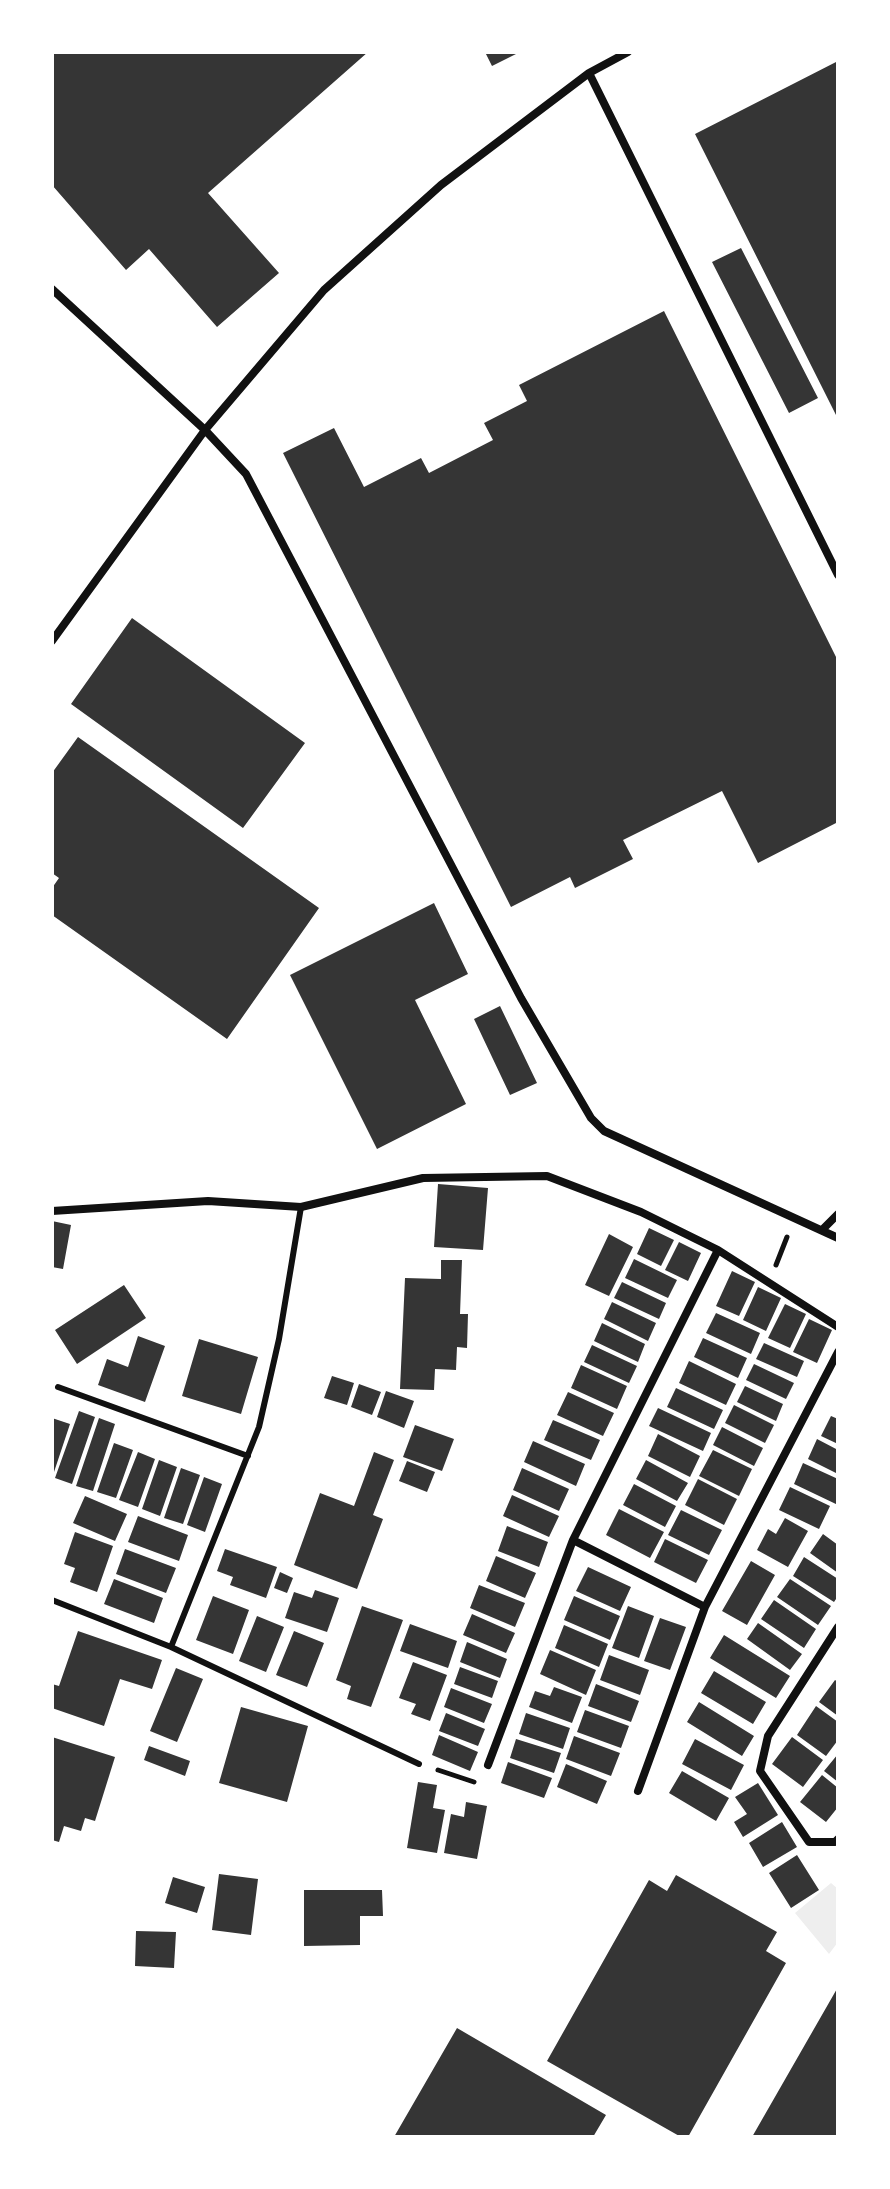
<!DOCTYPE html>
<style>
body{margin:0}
#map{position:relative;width:890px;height:2189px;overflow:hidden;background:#fff;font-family:Rubik,sans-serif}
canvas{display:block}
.frame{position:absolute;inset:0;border:54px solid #fff;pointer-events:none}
</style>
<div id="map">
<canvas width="890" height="2189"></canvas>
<div class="frame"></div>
</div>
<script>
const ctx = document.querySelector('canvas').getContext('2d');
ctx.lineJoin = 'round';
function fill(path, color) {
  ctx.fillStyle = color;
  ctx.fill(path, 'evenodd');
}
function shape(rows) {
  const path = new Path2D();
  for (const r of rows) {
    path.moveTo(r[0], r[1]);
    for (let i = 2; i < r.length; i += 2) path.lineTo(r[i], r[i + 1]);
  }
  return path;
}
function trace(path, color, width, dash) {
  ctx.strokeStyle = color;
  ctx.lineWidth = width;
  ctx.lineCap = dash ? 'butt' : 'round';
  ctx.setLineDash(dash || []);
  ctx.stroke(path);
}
fill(shape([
 [831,1883,838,1889,838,1942,829,1954,795,1913]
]), '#eee');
fill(shape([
 [52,52,368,52,208,193,279,273,217,327,149,249,126,270,52,185],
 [485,52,520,52,492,66],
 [838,61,838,419,695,134],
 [741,248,818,398,789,413,712,262],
 [664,311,838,661,838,822,758,863,722,791,623,840,633,859,575,888,570,877,511,907,283,453,334,428,364,487,421,458,429,473,493,440,484,423,527,401,519,385],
 [132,618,305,743,243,828,71,704],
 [78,737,319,908,227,1039,52,915,52,888,59,878,52,873,52,773],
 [434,903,468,974,415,1000,466,1104,377,1149,290,975],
 [500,1006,537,1083,510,1095,474,1019],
 [438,1184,488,1188,483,1250,434,1247],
 [52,1221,71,1225,63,1269,52,1267],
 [649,1228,674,1240,661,1266,637,1254],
 [609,1234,633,1247,609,1296,585,1285],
 [679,1242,701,1253,688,1281,665,1270],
 [634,1259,677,1280,668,1298,625,1278],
 [441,1260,462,1260,460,1314,468,1314,467,1348,457,1347,456,1370,435,1369,434,1390,400,1389,405,1278,441,1279],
 [732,1271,755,1282,739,1316,716,1306],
 [622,1282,666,1303,659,1319,614,1298],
 [124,1285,146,1318,77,1364,55,1330],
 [758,1287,781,1298,766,1331,743,1320],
 [612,1302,656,1323,648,1341,604,1319],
 [785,1304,806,1314,790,1348,768,1338],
 [716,1313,760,1333,751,1354,706,1333],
 [809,1319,832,1330,817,1363,793,1352],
 [602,1323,645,1344,638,1362,594,1341],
 [138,1336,165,1346,145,1402,98,1385,107,1359,128,1367],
 [703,1338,747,1358,738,1378,694,1357],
 [199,1339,258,1357,241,1414,182,1396],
 [764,1343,804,1361,797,1377,756,1359],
 [592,1345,637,1366,629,1383,584,1362],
 [689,1361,736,1384,726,1405,679,1383],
 [754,1364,794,1383,786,1399,746,1380],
 [581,1365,627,1386,617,1409,571,1388],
 [332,1376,354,1383,347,1405,324,1398],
 [359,1384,381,1392,372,1415,351,1407],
 [745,1386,783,1404,776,1421,737,1402],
 [676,1388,723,1410,714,1429,667,1407],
 [386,1391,414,1401,404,1428,377,1417],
 [568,1392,614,1413,603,1436,557,1415],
 [734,1405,774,1425,765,1443,725,1423],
 [658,1408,711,1433,703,1451,649,1426],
 [79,1411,95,1417,72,1484,55,1478],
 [831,1416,838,1419,838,1444,821,1436],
 [52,1418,70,1424,53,1475,52,1475],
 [99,1418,115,1424,93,1491,76,1486],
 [553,1420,600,1440,591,1460,544,1440],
 [415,1425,454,1439,442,1471,403,1457],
 [722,1427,763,1448,754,1466,713,1445],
 [658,1434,700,1456,690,1477,648,1456],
 [817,1439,838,1450,838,1474,808,1459],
 [533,1441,585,1464,576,1486,524,1462],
 [114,1443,133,1450,116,1498,97,1492],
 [713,1450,752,1469,739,1496,699,1476],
 [138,1452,155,1459,138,1507,119,1500],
 [374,1452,394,1460,373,1515,383,1519,357,1589,294,1565,320,1493,354,1506],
 [159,1460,177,1467,160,1516,142,1509],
 [646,1460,688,1483,677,1501,636,1479],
 [407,1461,435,1472,427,1492,399,1481],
 [803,1463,838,1479,838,1505,794,1484],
 [181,1468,200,1475,183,1524,164,1518],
 [522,1468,569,1489,559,1511,513,1490],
 [204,1477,222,1484,205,1532,187,1525],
 [698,1479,737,1499,724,1525,685,1505],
 [634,1484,676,1506,665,1527,623,1505],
 [790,1487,830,1506,819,1529,779,1510],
 [512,1495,559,1516,549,1537,503,1516],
 [85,1496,127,1514,115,1541,73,1523],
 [619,1509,664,1532,650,1558,606,1535],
 [681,1510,722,1530,709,1555,668,1535],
 [138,1516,188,1535,179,1561,128,1542],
 [785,1518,808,1531,788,1567,757,1550,768,1529,776,1534],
 [507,1526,548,1542,539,1567,498,1551],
 [75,1532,113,1546,97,1592,70,1582,75,1568,64,1564],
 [823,1534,838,1545,838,1573,810,1553],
 [665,1539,708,1560,696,1583,654,1562],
 [125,1549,176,1568,166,1593,116,1574],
 [225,1549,277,1567,266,1598,230,1585,233,1577,217,1571],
 [496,1556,536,1573,525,1598,486,1581],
 [804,1557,838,1579,838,1596,834,1602,793,1576],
 [751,1561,775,1575,747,1625,722,1611],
 [588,1567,631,1587,620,1611,576,1591],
 [280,1572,293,1578,287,1593,274,1588],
 [114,1579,163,1598,154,1623,104,1604],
 [790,1579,831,1606,818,1625,777,1597],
 [479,1585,525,1603,515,1627,470,1608],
 [315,1590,339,1598,327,1632,285,1618,294,1592,312,1598],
 [213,1596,249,1610,233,1654,196,1640],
 [574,1596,620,1616,610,1640,564,1620],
 [774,1600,816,1629,804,1648,761,1619],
 [362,1606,403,1620,371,1707,347,1699,351,1686,336,1680],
 [628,1606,654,1616,639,1658,612,1648],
 [472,1614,515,1633,506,1653,463,1635],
 [257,1616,284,1627,266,1672,239,1661],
 [660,1618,686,1627,670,1670,644,1661],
 [758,1623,802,1654,790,1670,747,1639],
 [410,1624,457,1641,448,1668,400,1651],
 [564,1625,608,1644,599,1667,555,1648],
 [78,1631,162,1660,152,1689,120,1679,104,1726,52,1708,52,1684,59,1686],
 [294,1631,324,1643,307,1687,276,1675],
 [724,1635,790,1676,776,1698,710,1658],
 [467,1642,507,1659,500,1678,460,1662],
 [550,1650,596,1670,586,1695,540,1674],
 [609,1655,649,1670,640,1695,600,1680],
 [413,1662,447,1675,430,1721,411,1714,416,1704,399,1698],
 [460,1667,498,1681,492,1698,454,1684],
 [176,1668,203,1679,177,1742,150,1731],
 [714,1671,766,1702,753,1724,701,1693],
 [835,1680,838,1682,838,1716,819,1702],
 [596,1684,639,1701,631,1722,588,1706],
 [554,1687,582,1697,572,1723,529,1707,535,1691,550,1696],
 [451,1688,492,1704,484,1723,444,1707],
 [699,1702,754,1736,742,1756,687,1722],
 [816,1706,838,1722,838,1740,826,1756,797,1735],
 [241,1707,308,1726,287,1802,219,1783],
 [585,1710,629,1726,621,1748,577,1732],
 [446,1713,485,1729,478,1746,439,1731],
 [526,1713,570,1728,563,1749,519,1734],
 [439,1735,478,1752,470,1771,432,1755],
 [574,1736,620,1753,611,1776,566,1759],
 [52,1737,115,1757,95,1821,85,1818,81,1831,64,1826,59,1842,52,1840],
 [792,1737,823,1760,803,1787,772,1764],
 [516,1739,561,1753,554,1773,510,1758],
 [695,1739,744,1765,731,1790,682,1764],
 [149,1746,190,1761,185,1776,144,1760],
 [838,1754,838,1782,824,1771],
 [508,1762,552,1778,544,1798,501,1783],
 [566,1764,607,1781,597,1804,557,1787],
 [682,1771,729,1798,716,1821,669,1793],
 [822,1775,838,1788,838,1807,826,1822,800,1802],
 [418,1782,437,1785,433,1808,445,1810,437,1853,407,1848],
 [758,1783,778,1815,743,1837,734,1822,747,1814,735,1797],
 [466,1802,487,1806,477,1859,444,1853,451,1814,464,1817],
 [782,1822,797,1847,763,1867,749,1843],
 [797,1855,819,1890,791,1908,769,1873],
 [219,1874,258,1879,251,1935,212,1930],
 [676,1875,777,1932,766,1951,786,1963,688,2137,681,2137,547,2061,649,1880,667,1891],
 [173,1877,205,1887,197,1913,165,1903],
 [304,1890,382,1890,383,1916,360,1916,360,1945,304,1946],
 [136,1931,176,1932,174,1968,135,1966],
 [838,1987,838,2137,752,2137],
 [457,2028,606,2115,593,2137,394,2137]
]), '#353535');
trace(shape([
 [776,1265,787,1237],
 [438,1770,474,1782]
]), '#111', 5);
trace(shape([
 [58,1387,248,1456],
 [52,1600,171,1647,419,1764],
 [171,1647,259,1427,279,1339,301,1207]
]), '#111', 6);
trace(shape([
 [589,73,838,575],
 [52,289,205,430,246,474,521,998,591,1118,604,1131,838,1238],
 [52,641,205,430,324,290,441,185,589,73,628,52],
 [52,1211,208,1201,301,1207,423,1178,547,1176,641,1212,718,1250,838,1327],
 [824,1228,838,1214],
 [573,1540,718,1250],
 [838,1627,768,1736,760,1771,809,1842,835,1842,838,1839],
 [488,1765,573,1540,705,1607],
 [638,1791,705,1607,838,1352]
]), '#111', 8);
</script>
